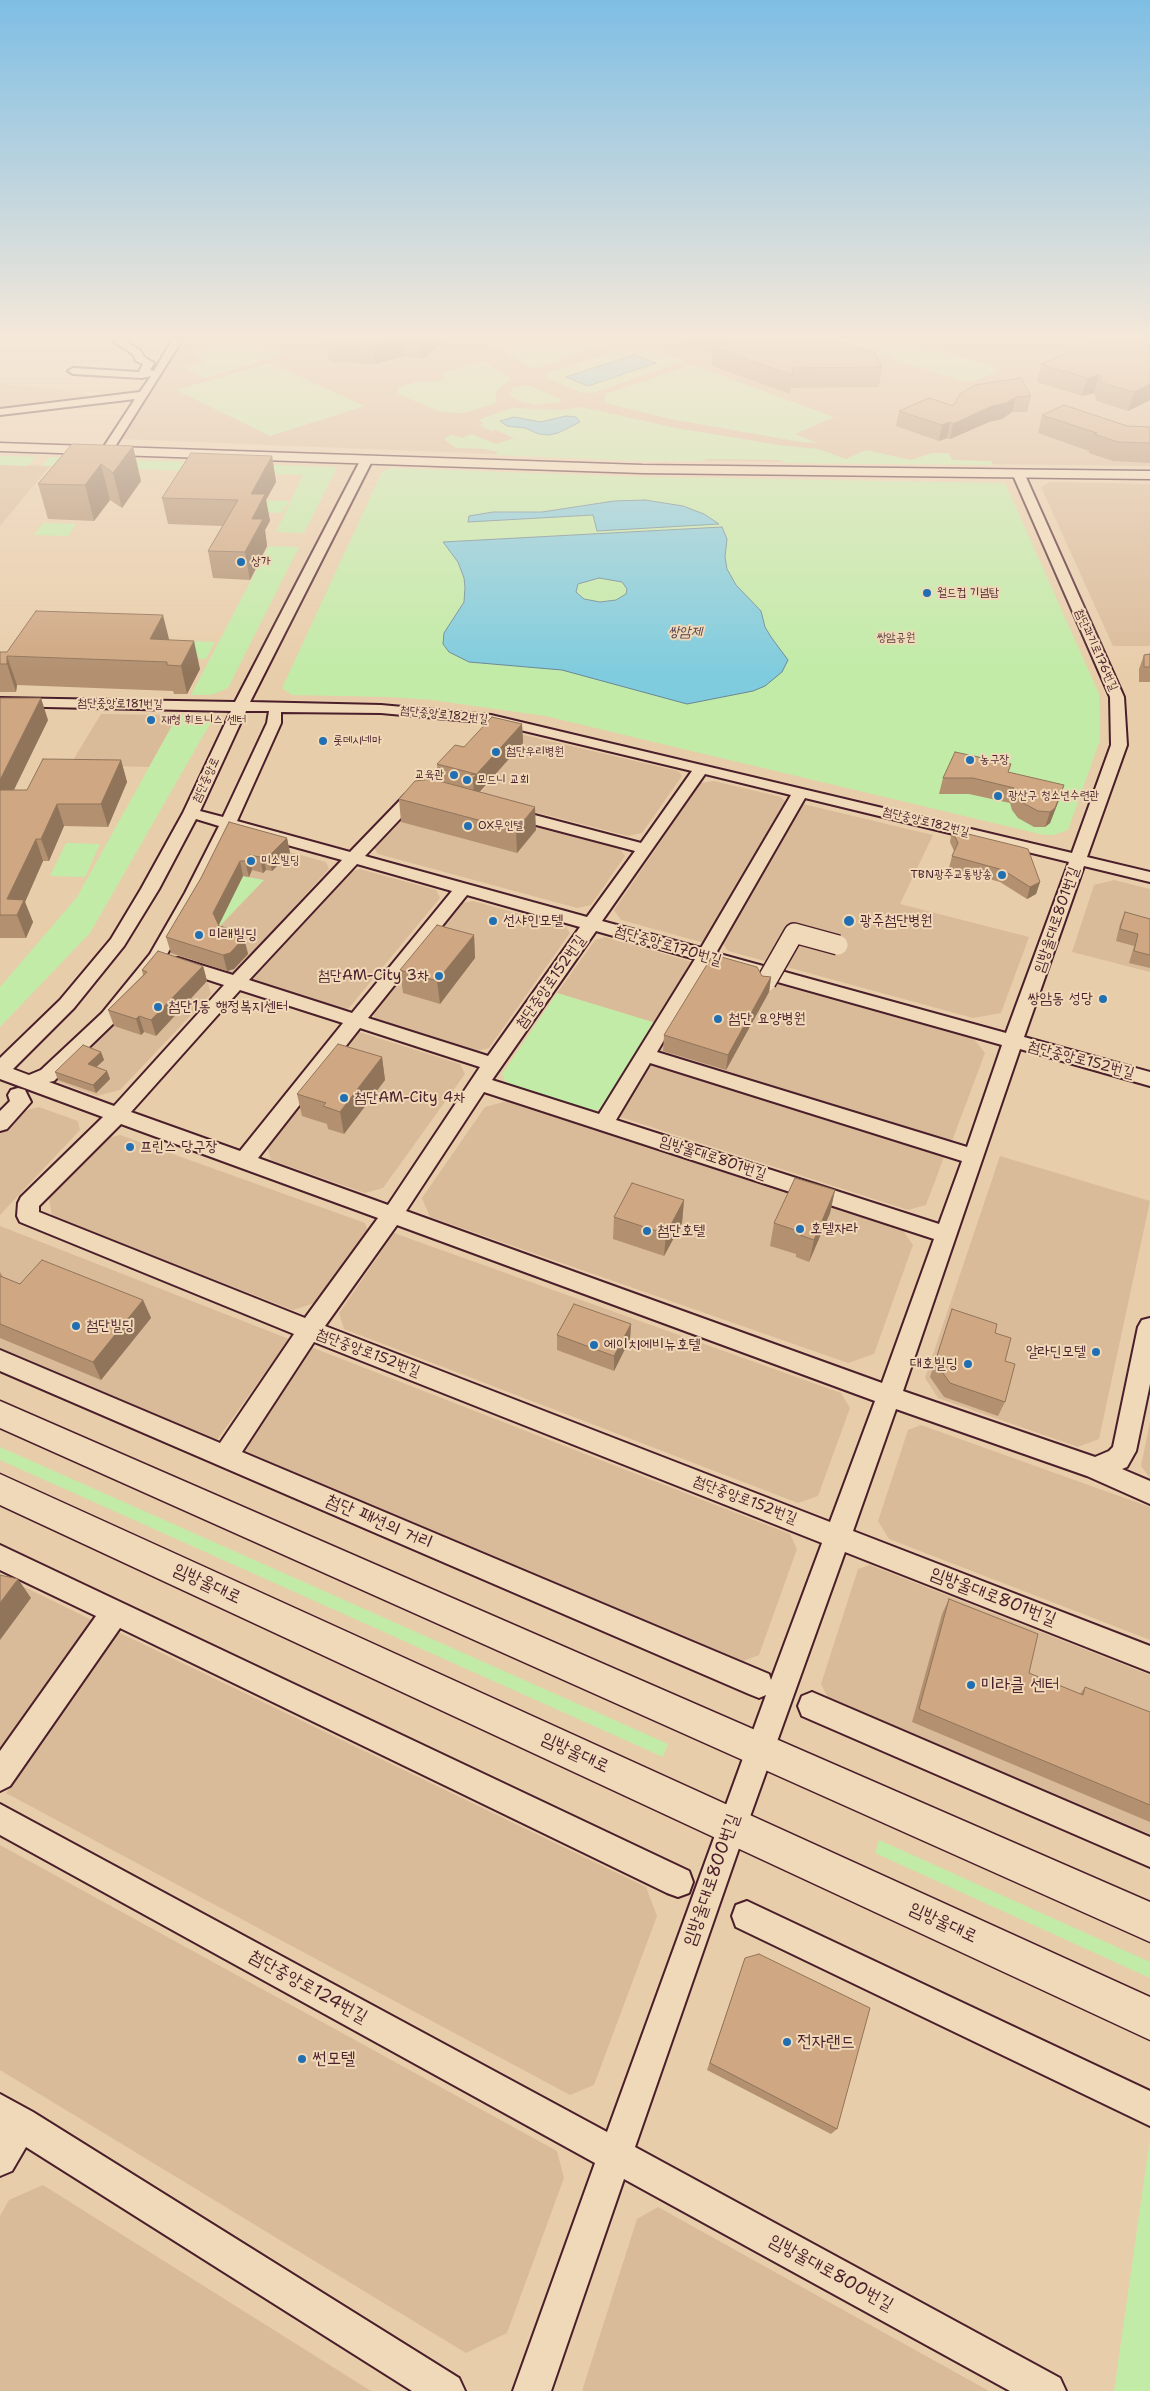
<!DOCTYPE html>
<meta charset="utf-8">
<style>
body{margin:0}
canvas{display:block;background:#e8cdaa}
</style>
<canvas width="1150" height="2391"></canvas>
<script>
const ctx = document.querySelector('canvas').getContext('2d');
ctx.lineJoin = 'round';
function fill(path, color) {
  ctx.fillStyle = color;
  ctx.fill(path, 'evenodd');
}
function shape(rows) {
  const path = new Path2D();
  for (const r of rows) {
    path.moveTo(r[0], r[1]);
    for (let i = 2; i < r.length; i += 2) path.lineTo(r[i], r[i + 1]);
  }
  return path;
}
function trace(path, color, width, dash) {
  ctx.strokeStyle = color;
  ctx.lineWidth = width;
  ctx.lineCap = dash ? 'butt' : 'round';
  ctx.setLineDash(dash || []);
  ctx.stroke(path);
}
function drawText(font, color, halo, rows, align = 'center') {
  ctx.font = font + ' "Shantell Sans","Poor Story",sans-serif';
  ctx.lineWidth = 4;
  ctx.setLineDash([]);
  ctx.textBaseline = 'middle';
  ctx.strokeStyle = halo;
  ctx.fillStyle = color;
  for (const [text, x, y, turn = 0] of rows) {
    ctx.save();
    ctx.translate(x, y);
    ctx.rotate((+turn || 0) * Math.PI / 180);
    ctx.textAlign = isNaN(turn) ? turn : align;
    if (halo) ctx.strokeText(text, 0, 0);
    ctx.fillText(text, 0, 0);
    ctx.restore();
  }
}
fill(shape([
 [179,340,1150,340,1150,466,640,460,122,439],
 [0,384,46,388,86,394,88,397,0,409],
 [0,465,50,466,0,526],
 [1050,482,1150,484,1150,646,1113,646,1041,487],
 [101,714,178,715,149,767,70,765],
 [490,727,678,771,682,776,642,833,628,836,477,797,498,773,457,763],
 [714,781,781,797,787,803,704,943,621,920,614,910,701,783],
 [428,799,620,849,625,856,591,905,577,908,378,854,374,848,417,802],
 [803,804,933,835,900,904,1029,937,1001,1013,973,1018,728,951,721,941],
 [231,836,326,862,329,869,234,972,222,974,165,953],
 [360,869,436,890,440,898,349,1008,337,1011,255,986,252,978,349,872],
 [1114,880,1150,889,1150,972,1072,952,1094,885],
 [473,901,566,927,570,933,489,1048,470,1053,378,1025,373,1014,462,903],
 [605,937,696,963,659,1024,557,993,595,940],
 [158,967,208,983,211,994,120,1090,97,1096,52,1080],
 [718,968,974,1039,985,1053,952,1141,660,1052,709,970],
 [359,1032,460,1064,465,1074,383,1188,365,1193,271,1160,267,1146],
 [647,1062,940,1153,944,1157,926,1205,908,1210,614,1115],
 [507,1101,902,1229,913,1245,874,1354,848,1363,430,1217,422,1198,485,1107],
 [39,1107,78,1121,80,1130,0,1215,0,1134,23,1111],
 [120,1135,365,1223,369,1234,321,1301,293,1310,52,1217,49,1198,103,1139],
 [1000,1156,1150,1201,1099,1439,1078,1447,938,1398,925,1378],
 [0,1226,289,1339,217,1440,0,1349],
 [394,1233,841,1393,850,1408,818,1496,798,1503,344,1329,339,1313],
 [311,1347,790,1534,797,1549,759,1655,741,1662,240,1451],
 [1150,1422,1150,1478,1141,1466],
 [921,1425,1150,1507,1150,1640,889,1539,878,1521,908,1430],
 [870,1565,1150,1675,1150,1834,828,1698,821,1684,858,1569],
 [0,1575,92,1620,0,1748],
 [118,1632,646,1887,657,1916,594,2085,570,2095,6,1793],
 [0,1845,557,2151,564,2178,507,2333,466,2353,0,2070],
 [43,2185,371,2391,0,2391,0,2216,9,2200],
 [658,2207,989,2391,582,2391,637,2219]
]), '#dabb99');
fill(shape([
 [186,340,251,340,285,354,205,378,182,367,205,361,188,353,205,348],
 [485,340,623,340,533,369],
 [833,340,905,340,993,366,992,368,997,371,975,381,962,381],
 [634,345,642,345,684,361,593,393,582,393,546,378,546,374],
 [484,361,512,379,498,389,495,395,497,401,493,404,463,413,441,412,398,394,397,388,418,381,439,381,444,379,442,373],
 [269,363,365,406,270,436,176,390],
 [691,365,742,383,834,417,795,434,817,443,801,442,670,419,606,403,604,400,605,394],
 [528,385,561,399,561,402,535,405,518,401,510,395,512,388],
 [581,407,676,428,785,446,819,449,846,459,866,450,911,460,932,453,949,453,952,460,991,461,993,465,786,463,779,460,708,459,702,461,642,461,494,455,498,452,484,449,456,448,445,440,446,437,452,435,462,438,472,434,496,444,514,438,496,430,491,431,479,425,484,423,478,420,512,408,562,410],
 [0,456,36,457,28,466,0,465],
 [49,457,332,467,337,468,304,533,276,532,303,475,42,466],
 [391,468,642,477,1005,483,1099,694,1100,740,1068,830,1054,835,1044,835,545,716,432,700,389,697,292,695,282,688,382,472],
 [256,500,289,501,282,513,249,512],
 [43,523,76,524,68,536,34,535],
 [269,546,299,547,228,688,211,695,191,695],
 [189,641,215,642,206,659,180,658],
 [178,715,201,715,211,722,90,933,0,1027,0,987,77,897],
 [66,843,100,844,85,877,50,876],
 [242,876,264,880,217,929],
 [557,993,659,1024,609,1106,593,1111,506,1083,502,1074],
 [0,1447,668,1744,663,1757,0,1460],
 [879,1840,1150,1962,1150,1978,875,1853],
 [1150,2138,1150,2391,1114,2391,1115,2384]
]), '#c1eba7');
const water = shape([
 [633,355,656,363,588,386,566,377,633,355],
 [566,416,576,417,580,422,558,433,549,435,539,434,525,428,507,426,500,421,514,417,541,422,566,416],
 [645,500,683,506,704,514,719,524,597,531,593,515,468,522,469,516,493,512,542,512,614,501,645,500],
 [722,527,727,539,725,557,727,569,736,585,761,611,765,627,771,637,788,660,782,672,765,686,753,691,687,704,562,670,469,662,449,652,443,644,444,633,464,602,465,587,464,578,458,562,443,542,722,527],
 [599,578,622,582,627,589,626,594,616,600,600,602,584,599,576,592,578,584,599,578]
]);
fill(water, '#7fccde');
trace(water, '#6a8796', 1);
const minor = shape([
 [111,340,122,340,140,350,144,357,154,363,150,370,154,371,172,340,182,340,111,453,103,453,101,451,135,399,0,415,0,409,140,392,151,376,142,378,73,374,68,371,73,368,139,372,143,364,136,361,133,354,111,340],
 [367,456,373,459,250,702,381,705,491,715,1072,853,1111,745,1110,697,1013,475,1019,472,1025,475,1124,697,1127,745,1087,857,1150,872,1150,882,1084,866,1024,1037,1150,1072,1150,1086,1020,1049,903,1391,1095,1457,1109,1451,1113,1447,1138,1327,1142,1320,1150,1318,1150,1384,1136,1451,1127,1467,1122,1469,1150,1481,1150,1504,1087,1476,896,1409,853,1531,1150,1646,1150,1672,845,1552,747,1825,635,2147,1060,2378,1066,2391,1010,2391,624,2179,551,2391,513,2391,595,2163,0,1835,0,1804,607,2132,766,1695,759,1698,749,1694,0,1371,0,1350,220,1443,294,1334,20,1222,17,1216,18,1203,21,1197,103,1117,0,1079,0,1058,60,1000,111,939,141,889,183,813,231,711,0,706,0,698,235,702,361,459,367,456],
 [246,711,269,711,267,723,223,817,200,811,246,711],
 [281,712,381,713,491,723,692,771,641,843,508,808,502,810,500,813,502,816,635,851,587,917,365,856,417,801,428,797,430,794,428,791,422,789,405,795,350,852,237,821,281,723,281,712],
 [705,774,791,795,701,948,602,921,705,774],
 [805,798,1069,862,1006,1033,716,953,805,798],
 [196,819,219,826,185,893,150,954,102,1013,41,1070,29,1075,13,1069,74,1008,124,946,159,889,196,819],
 [233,830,342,860,233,975,178,958,172,960,169,964,172,968,224,985,114,1106,49,1082,54,1081,116,1021,163,961,203,893,233,830],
 [357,864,452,891,352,1013,249,980,357,864],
 [467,895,580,927,488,1056,368,1018,467,895],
 [596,931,695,959,599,1114,492,1080,596,931],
 [710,963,1002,1045,967,1147,657,1052,710,963],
 [240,990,343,1023,240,1151,131,1112,240,990],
 [360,1028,480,1067,388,1205,258,1158,360,1028],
 [650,1063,962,1161,939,1224,616,1120,650,1063],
 [484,1092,934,1239,882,1383,406,1211,484,1092],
 [121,1124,378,1218,305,1318,39,1212,39,1206,121,1124],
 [397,1225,875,1401,830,1522,325,1326,397,1225],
 [314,1342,822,1543,771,1680,769,1674,242,1452,314,1342],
 [18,1088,25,1090,31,1102,7,1129,0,1131,0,1111,10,1101,8,1095,11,1090,18,1088],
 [0,1545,689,1871,693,1882,689,1893,678,1897,667,1893,120,1628,10,1786,0,1791,0,1751,96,1616,0,1570,0,1545],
 [812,1692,1150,1837,1150,1867,802,1716,798,1706,802,1696,812,1692],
 [747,1901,1150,2091,1150,2126,736,1927,732,1916,736,1905,747,1901],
 [0,2094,33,2112,459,2378,465,2391,412,2391,26,2147,12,2171,0,2176,0,2094]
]);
const major = shape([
 [0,443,642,465,1150,471,1150,479,642,473,0,451,0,443],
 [0,1401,1150,1902,1150,1942,0,1428,0,1401],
 [0,1474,1150,1997,1150,2040,0,1505,0,1474]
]);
trace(minor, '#4a1f2b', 4);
trace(major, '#4a1f2b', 3);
fill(minor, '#f0d9b8');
fill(major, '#f0d9b8');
const minorBridge = shape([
 [766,982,794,933,838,945]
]);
trace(minorBridge, '#4a1f2b', 22, []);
trace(minorBridge, '#f0d9b8', 19);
fill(shape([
 [327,340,444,340,428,355,421,359,404,356,375,364,333,362,329,360],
 [674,340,832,340,882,367,879,387,791,388,790,394,712,366,713,353],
 [1150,340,1150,400,1128,411,1097,401,1094,393,1082,396,1037,382,1041,364],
 [960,394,1031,396,1027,412,1012,412,1002,419,989,422,950,439,947,438,939,441,896,426,899,411,953,406],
 [1042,415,1127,426,1150,427,1150,463,1113,461,1089,453,1089,451,1038,433],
 [72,444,141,481,122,508,110,500,94,521,48,519,38,484],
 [272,456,276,482,266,500,270,521,265,530,267,546,250,580,213,578,208,551,222,526,168,524,162,498],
 [169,640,200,669,187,694,174,694,173,691,17,685,16,692,0,692,0,652,7,652],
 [1150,654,1150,682,1139,682,1139,669,1144,655],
 [0,698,48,720,14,790,27,790,121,760,127,782,108,827,64,826,49,861,43,861,25,902,33,922,26,938,0,938],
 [522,724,523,743,480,792,536,830,517,853,401,822,399,799,438,781,437,764,464,747],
 [1009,772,1059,800,1050,823,1045,827,1034,827,1018,818,1012,810,1010,803,969,794,939,794,943,778],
 [229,822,287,838,290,853,272,871,266,870,263,873,252,870,249,877,243,876,218,925,228,933,244,938,248,954,234,969,227,971,171,953,166,937,201,878],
 [952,830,1040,882,1036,894,1027,899,1000,882,949,868,952,856,954,851,950,842],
 [1125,912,1150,919,1150,968,1129,963,1134,946,1116,941,1120,924],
 [474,935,475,958,440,1004,403,993,400,970],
 [203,966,207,981,156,1036,144,1032,141,1035,114,1026,108,1010,143,975,142,970],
 [762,976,771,977,769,992,726,1070,663,1051,664,1035],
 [101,1052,104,1060,96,1067,107,1071,110,1079,96,1093,58,1080,55,1072],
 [382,1057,385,1080,344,1134,328,1129,327,1124,302,1116,297,1094],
 [835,1190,830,1213,809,1262,796,1257,796,1254,770,1246,774,1223],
 [684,1200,682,1223,664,1256,613,1239,614,1217],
 [0,1272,3,1277,20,1284,143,1300,151,1318,101,1380,0,1338],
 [952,1309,995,1333,1005,1402,998,1416,944,1397,930,1377],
 [631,1324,630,1339,614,1371,557,1350,557,1335],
 [949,1599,1029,1673,1080,1694,1085,1687,1150,1712,1150,1822,912,1722,942,1614],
 [745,1958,837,2129,831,2134,707,2070]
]), '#b29070');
fill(shape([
 [397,340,403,340,404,356,375,364,373,346],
 [422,340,444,340,428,355,421,359,419,341],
 [1099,375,1094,393,1082,396,1087,378],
 [1150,384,1150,400,1128,411,1134,392],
 [1016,397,1012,412,1002,419,989,422,950,439,953,424,992,406],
 [950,422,947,438,939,441,942,425],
 [133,446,141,481,122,508,113,473],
 [272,456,276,482,266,500,270,521,265,530,267,546,250,580,245,552,251,494],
 [101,464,110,500,94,521,85,485],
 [163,615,170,643,150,639],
 [194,641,200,669,187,694,181,666],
 [7,656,17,685,16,692,7,664],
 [41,698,48,720,3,812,0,802,0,780],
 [522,724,523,743,474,798,473,778],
 [121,760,127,782,108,827,101,804],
 [1064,785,1059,800,1050,823,1045,827,1050,812],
 [57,804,64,826,49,861,41,839],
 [535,807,536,830,517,853,516,830],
 [287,838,290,853,272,871,269,856],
 [36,839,43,861,25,902,33,922,26,938,17,915,7,899],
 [263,854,266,870,263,873,260,857],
 [249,855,252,870,249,877,245,861],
 [240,861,243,876,217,929,213,913],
 [1040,882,1036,894,1027,899,1030,887],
 [227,928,230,944,223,932],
 [474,935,475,958,440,1004,437,981],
 [244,938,248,954,234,969,227,971,223,955],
 [203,966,207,981,156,1036,151,1020],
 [771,977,769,992,726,1070,728,1055],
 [139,1016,144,1032,141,1035,136,1019],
 [101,1052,104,1060,91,1072,88,1064],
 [382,1057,385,1080,344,1134,340,1112],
 [107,1071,110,1079,96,1093,93,1085],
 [835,1190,830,1213,809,1262,814,1240],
 [684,1200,682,1223,664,1256,666,1234],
 [143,1300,151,1318,101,1380,93,1362],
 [631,1324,630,1339,614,1371,614,1356],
 [18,1579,31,1598,0,1640,0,1603]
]), '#91755b');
const building = shape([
 [327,340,397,340,373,346,331,344,327,342,327,340],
 [729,340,832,340,874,352,882,367,793,368,792,375,713,347,733,341,729,340],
 [1101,340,1150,340,1150,384,1134,392,1102,383,1099,375,1087,378,1041,364,1101,340],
 [1021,378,1031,396,1016,397,1006,403,992,406,953,424,950,422,942,425,899,411,929,398,953,406,960,394,975,385,1021,378],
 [1064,405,1127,426,1150,427,1150,443,1118,442,1094,434,1097,433,1042,415,1064,405],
 [72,444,133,446,113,473,101,464,85,485,38,484,72,444],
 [191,453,272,456,251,494,265,494,252,519,263,519,245,552,208,551,238,500,162,498,191,453],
 [36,611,163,615,150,639,194,641,181,666,167,665,167,662,7,656,7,664,0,664,0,652,7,652,36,611],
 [1150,654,1150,667,1144,667,1144,655,1150,654],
 [0,698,41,698,0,780,0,698],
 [492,717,522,724,473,778,465,776,476,774,437,764,455,745,464,747,492,717],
 [955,752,1011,764,1008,772,1064,785,1055,808,1050,812,1038,811,1023,803,1016,795,1014,788,973,778,943,778,955,752],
 [43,759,121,760,101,804,57,804,41,839,36,839,7,899,24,900,17,915,0,915,0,790,27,790,43,759],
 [432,779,535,807,516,830,399,799,415,781,432,779],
 [229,822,287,838,269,856,263,854,260,857,249,855,245,861,240,861,213,913,219,926,227,928,223,932,244,938,230,953,223,955,166,937,201,878,229,822],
 [952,830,1021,847,1028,849,1040,882,1030,887,1003,870,952,856,958,843,952,830],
 [1125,912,1150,919,1150,955,1134,951,1138,934,1120,929,1125,912],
 [437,925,474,935,437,981,400,970,437,925],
 [158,951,203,966,151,1020,139,1016,136,1019,108,1010,147,972,142,970,158,951],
 [718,956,757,967,762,976,771,977,728,1055,664,1035,711,958,718,956],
 [338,1044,382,1057,340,1112,323,1106,326,1103,297,1094,338,1044],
 [83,1045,101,1052,88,1064,107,1071,93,1085,55,1072,83,1045],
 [795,1178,835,1190,814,1240,800,1235,801,1232,774,1223,795,1178],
 [632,1183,684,1200,666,1234,614,1217,632,1183],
 [42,1260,143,1300,93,1362,0,1324,0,1276,20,1284,42,1260],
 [574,1304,631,1324,614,1356,557,1335,574,1304],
 [952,1309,997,1324,995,1333,1011,1338,1005,1361,1015,1364,1005,1402,950,1383,935,1362,952,1309],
 [0,1575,18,1579,0,1603,0,1575],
 [949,1599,1038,1634,1029,1673,1083,1695,1085,1687,1150,1712,1150,1805,919,1709,949,1599],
 [759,1954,870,2008,837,2129,710,2063,745,1958,759,1954]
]);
fill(building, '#cfa782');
trace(building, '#91755b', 1);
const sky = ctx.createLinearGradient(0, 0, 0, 674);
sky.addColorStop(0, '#7ebee4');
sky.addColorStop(0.5, '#f5e8d9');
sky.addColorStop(1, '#f5e8d900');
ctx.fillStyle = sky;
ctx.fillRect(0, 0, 1150, 674);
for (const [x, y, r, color] of [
 [241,562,5,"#1f6fb2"],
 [927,593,5,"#1f6fb2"],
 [151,720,5,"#1f6fb2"],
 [323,741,5,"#1f6fb2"],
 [496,752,5,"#1f6fb2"],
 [970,760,5,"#1f6fb2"],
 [454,775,5,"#1f6fb2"],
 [467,780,5,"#1f6fb2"],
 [998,796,5,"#1f6fb2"],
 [468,826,5,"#1f6fb2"],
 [251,861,5,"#1f6fb2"],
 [1002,875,5,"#1f6fb2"],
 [493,921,5,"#1f6fb2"],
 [849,921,6,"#1f6fb2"],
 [199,935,5,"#1f6fb2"],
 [439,976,5,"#1f6fb2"],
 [1103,999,5,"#1f6fb2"],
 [158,1007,5,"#1f6fb2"],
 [718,1019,5,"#1f6fb2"],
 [344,1098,5,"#1f6fb2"],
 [130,1147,5,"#1f6fb2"],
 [800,1229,5,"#1f6fb2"],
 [647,1231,5,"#1f6fb2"],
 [76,1326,5,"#1f6fb2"],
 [594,1345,5,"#1f6fb2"],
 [1096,1352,5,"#1f6fb2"],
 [968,1364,5,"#1f6fb2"],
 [971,1685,5,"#1f6fb2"],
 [787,2042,5,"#1f6fb2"],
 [302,2059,5,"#1f6fb2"]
]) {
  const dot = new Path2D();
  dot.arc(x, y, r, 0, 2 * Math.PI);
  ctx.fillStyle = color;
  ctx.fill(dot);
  trace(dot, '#f0d9b8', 2);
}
drawText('12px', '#4a1f2b', '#f0d9b8', [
 ["상가",251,562],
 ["월드컵 기념탑",937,593],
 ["재형 휘트니스 센터",161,720],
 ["롯데시네마",333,741],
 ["첨단우리병원",506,752],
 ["농구장",980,760],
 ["교육관",444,775,"right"],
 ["모드니 교회",477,780],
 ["광산구 청소년수련관",1008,796],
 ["OX무인텔",478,826],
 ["미소빌딩",261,861],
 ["TBN광주교통방송",992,875,"right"]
], 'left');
drawText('12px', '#5c3e3e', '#f0d9b8', [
 ["쌍암공원",896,638]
]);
drawText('12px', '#4a1f2b', '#f0d9b8', [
 ["첨단과기로176번길",1096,650,66],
 ["첨단중앙로181번길",120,704,1],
 ["첨단중앙로182번길",444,715,6],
 ["첨단중앙로",206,780,-65],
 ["첨단중앙로182번길",926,822,14]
]);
drawText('italic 14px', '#55424f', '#f0d9b8', [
 ["쌍암제",685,632]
]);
drawText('15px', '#4a1f2b', '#f0d9b8', [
 ["임방울대로801번길",1057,920,-71],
 ["첨단중앙로170번길",668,946,16],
 ["첨단중앙로152번길",551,982,-55],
 ["첨단중앙로152번길",1081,1060,15],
 ["임방울대로801번길",713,1158,18],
 ["첨단중앙로152번길",368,1353,21],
 ["첨단중앙로152번길",745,1500,21]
]);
drawText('15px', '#4a1f2b', '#f0d9b8', [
 ["선샤인모텔",503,921],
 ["광주첨단병원",860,921],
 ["미래빌딩",209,935],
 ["첨단AM-City 3차",429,976,"right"],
 ["쌍암동 성당",1093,999,"right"],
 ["첨단1동 행정복지센터",168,1007],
 ["첨단 요양병원",728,1019],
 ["첨단AM-City 4차",354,1098],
 ["프린스 당구장",140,1147],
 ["호텔자라",810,1229],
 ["첨단호텔",657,1231],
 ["첨단빌딩",86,1326],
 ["에이치에비뉴호텔",604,1345],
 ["알라딘모텔",1086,1352,"right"],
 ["대호빌딩",958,1364,"right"]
], 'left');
drawText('18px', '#4a1f2b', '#f0d9b8', [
 ["첨단 패션의 거리",379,1522,23],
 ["임방울대로",207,1584,25],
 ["임방울대로801번길",993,1597,21],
 ["임방울대로",575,1753,25],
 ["임방울대로800번길",712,1880,-71],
 ["임방울대로",943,1923,25],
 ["첨단중앙로124번길",308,1987,29],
 ["임방울대로800번길",831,2273,29]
]);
drawText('18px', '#4a1f2b', '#f0d9b8', [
 ["미라클 센터",981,1685],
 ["전자랜드",797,2042],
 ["썬모텔",312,2059]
], 'left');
</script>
